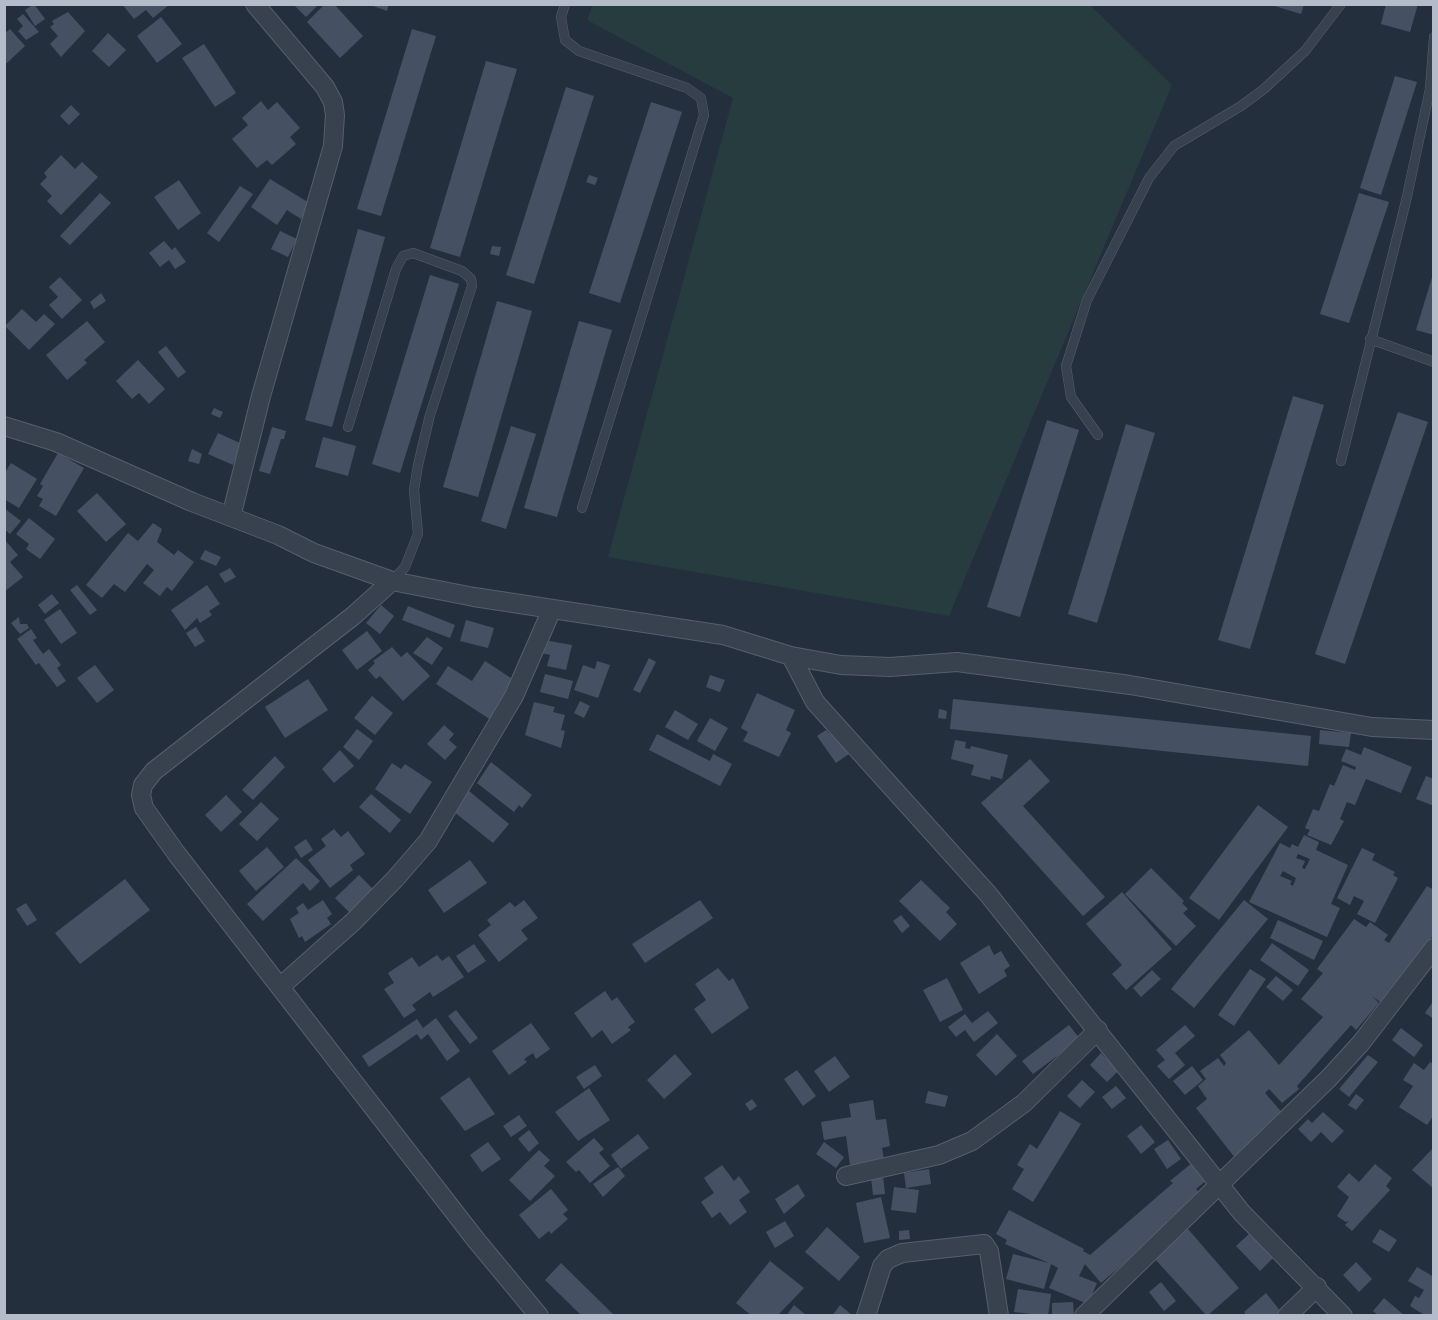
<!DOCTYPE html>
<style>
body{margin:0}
#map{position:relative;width:1438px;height:1320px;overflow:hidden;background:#242f3e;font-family:Ubuntu,sans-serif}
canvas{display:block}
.frame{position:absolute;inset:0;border:6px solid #b4bcc9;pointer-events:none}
</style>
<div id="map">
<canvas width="1438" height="1320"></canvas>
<div class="frame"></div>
</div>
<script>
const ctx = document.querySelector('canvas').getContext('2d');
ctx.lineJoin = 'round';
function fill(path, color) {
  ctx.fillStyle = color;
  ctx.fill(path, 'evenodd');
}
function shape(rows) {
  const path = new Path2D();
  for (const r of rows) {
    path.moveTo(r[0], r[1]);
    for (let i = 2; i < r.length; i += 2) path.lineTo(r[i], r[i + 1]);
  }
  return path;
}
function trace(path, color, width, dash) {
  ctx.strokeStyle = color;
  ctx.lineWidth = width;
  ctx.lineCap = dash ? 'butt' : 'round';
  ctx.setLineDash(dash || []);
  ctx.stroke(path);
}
fill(shape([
 [593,4,1090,5,1172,85,949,616,608,557,733,98,587,20]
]), '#263c3f');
fill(shape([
 [34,4,45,19,35,26,25,10],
 [122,4,170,4,153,18,146,10,134,19],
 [293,4,319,4,306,17],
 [325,4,334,4,363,36,340,58,307,22],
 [368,4,389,4,387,11],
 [1268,4,1304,4,1301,14],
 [1386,4,1418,4,1410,32,1381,24],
 [68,12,85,31,61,57,50,44,58,36,50,27,54,24,52,21],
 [23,14,39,32,26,40,18,31,23,26,17,19],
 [161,17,182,44,157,63,137,36],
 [10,29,25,46,7,63,4,60,4,34],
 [412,29,436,36,381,216,357,209],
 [108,33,126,50,109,67,92,51],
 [204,44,236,93,215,107,182,58],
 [486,61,517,69,460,257,430,248],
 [1395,76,1417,82,1381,195,1360,188],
 [566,87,594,96,534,284,506,275],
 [261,101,268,110,277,102,300,128,290,137,296,144,272,165,267,160,257,168,232,139,248,125,242,118],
 [651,102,682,112,620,303,589,293],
 [71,105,80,114,69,125,60,116],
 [61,155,75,169,82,162,98,177,61,215,47,201,52,196,40,184,47,177,44,173],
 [589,175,598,178,595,185,586,182],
 [270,179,311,204,301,219,287,210,277,225,251,207],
 [179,180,201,213,178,230,154,197],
 [240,186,253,194,219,242,207,233],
 [100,193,111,203,70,245,60,236],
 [1359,193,1389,202,1349,323,1320,314],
 [358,229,385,237,332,427,305,420],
 [280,231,297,239,288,257,271,249],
 [164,241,172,250,175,247,186,262,175,269,169,260,160,267,149,253],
 [492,246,501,247,499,256,490,254],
 [1433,274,1434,274,1434,335,1416,330],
 [430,275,459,284,400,473,372,464],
 [60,277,82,300,62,319,49,305,58,297,49,287],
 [101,293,106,301,94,309,90,302],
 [497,301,532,311,478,497,443,487],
 [22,309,36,322,44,314,55,324,29,350,5,326],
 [87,321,105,342,84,360,87,363,67,380,46,355],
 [579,321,612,330,557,517,524,508],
 [166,346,186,372,178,378,158,352],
 [138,360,165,389,149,404,139,393,132,399,116,381],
 [1293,396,1324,405,1250,649,1218,640],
 [214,408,223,412,220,418,211,414],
 [1398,412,1428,422,1345,664,1315,654],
 [1047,420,1079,430,1020,617,987,607],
 [1126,424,1155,433,1097,623,1068,614],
 [511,426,536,434,506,529,481,521],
 [272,427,286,431,284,439,281,439,270,474,259,471],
 [218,433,242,444,233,465,208,454],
 [323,437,356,446,348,476,315,467],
 [192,449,202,454,199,464,188,461],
 [58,453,84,468,56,516,39,506,43,499,37,496,43,486,40,484],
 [11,463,37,479,19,508,4,499,4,474],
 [97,493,126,524,106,542,77,511],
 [4,508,21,521,10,534,4,529],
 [29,518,55,539,40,559,26,549,29,544,16,534],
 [153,523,162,529,157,542,174,555,178,550,194,562,172,591,167,587,160,596,143,583,154,570,147,564,125,592,114,584,102,598,86,585,128,533,138,541],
 [4,539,18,555,10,562,23,577,4,592],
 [205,550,221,557,216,566,200,559],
 [230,568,236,577,225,583,219,574],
 [77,585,97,610,90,615,70,590],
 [207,585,220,604,209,611,212,615,200,623,197,618,185,630,171,610],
 [52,594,59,603,45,614,38,605],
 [381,605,394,616,380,634,366,623],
 [408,606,455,625,450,638,402,620],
 [60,609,77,633,61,644,44,620],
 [19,617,20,624,27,624,29,628,20,634,11,623],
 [466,620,494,628,488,648,460,641],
 [196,627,205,641,195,647,186,633],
 [31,629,37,638,33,640,43,654,49,649,61,665,57,668,66,681,57,687,39,663,36,665,17,639],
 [367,631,382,651,357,670,342,650],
 [427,637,443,648,432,665,413,653],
 [544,640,572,645,566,670,547,666,550,655,541,653],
 [392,647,401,657,407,652,430,676,403,701,380,676,376,679,368,670,375,663,373,661],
 [649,658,656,662,640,693,633,690],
 [485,661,520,684,494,722,436,684,448,666,472,681],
 [597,661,610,665,598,698,574,690,583,665,595,669],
 [95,665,114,690,97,703,77,678],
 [545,674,573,681,568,699,540,692],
 [710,675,725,680,720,692,706,687],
 [308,679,328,710,285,738,265,707],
 [757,693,795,710,786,730,791,733,779,757,743,741,748,732,741,728],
 [372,696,393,713,375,735,354,718],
 [953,699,1311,736,1308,766,950,729],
 [580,701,590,706,584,718,574,713],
 [534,702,555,707,553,712,565,715,561,730,565,731,561,748,525,735],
 [939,709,947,711,946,719,938,718],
 [675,710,698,724,688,740,665,727],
 [710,718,728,728,715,751,697,741],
 [444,725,454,734,449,740,457,747,445,760,427,744],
 [357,729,373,741,359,760,343,747],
 [827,729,853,751,836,763,817,736,826,730,831,735],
 [1320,730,1351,733,1349,747,1319,744],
 [657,734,710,761,713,754,732,764,720,786,649,750],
 [955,740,966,742,965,748,970,749,971,746,1008,755,1002,779,991,776,990,780,971,775,974,765,951,759],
 [1364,747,1412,767,1401,793,1366,779,1355,805,1347,802,1340,819,1344,821,1331,845,1307,835,1310,830,1305,828,1313,809,1319,811,1330,784,1334,786,1343,765,1355,770,1356,767,1341,761,1346,749,1361,755],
 [340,750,354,766,334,783,322,769],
 [275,756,285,767,253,800,242,790],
 [1030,759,1050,781,1023,806,1105,897,1083,916,981,803],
 [491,762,532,795,522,808,519,805,514,812,477,783],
 [392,763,401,769,405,764,432,782,410,814,375,789],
 [1426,776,1434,779,1434,806,1416,799],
 [469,791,509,824,493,843,453,811],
 [371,794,401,820,390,833,359,807],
 [226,795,242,812,221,832,205,815],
 [261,802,279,819,257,841,239,824],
 [1258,805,1288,827,1219,920,1189,898],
 [334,829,341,837,348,831,365,854,350,865,353,870,330,888,308,860,326,846,321,839],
 [1304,835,1319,842,1316,850,1348,865,1331,904,1340,908,1327,937,1249,902,1280,843,1290,848,1292,844,1298,847],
 [1298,854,1310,859,1305,869,1302,868,1305,861,1296,858],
 [1283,871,1296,878,1293,886,1290,884,1292,881,1280,876],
 [306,839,313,850,301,858,294,847],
 [267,847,284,867,256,891,239,871],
 [1362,848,1375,854,1372,860,1395,872,1393,875,1398,878,1375,923,1357,914,1364,901,1354,896,1350,905,1337,898],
 [296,858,320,881,310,891,303,883,263,921,247,904],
 [470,860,487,883,444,913,428,890],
 [1151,868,1184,901,1182,903,1188,909,1183,913,1196,926,1176,946,1125,894],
 [359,875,377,893,353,916,335,898],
 [125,879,150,910,80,964,55,933],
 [921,880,950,908,946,912,957,924,940,941,899,901],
 [1427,886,1434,890,1434,934,1415,961,1413,960,1383,1004,1372,996,1379,1003,1356,1030,1351,1025,1297,1086,1299,1089,1282,1103,1269,1089,1265,1093,1286,1117,1239,1163,1196,1108,1207,1099,1198,1086,1206,1079,1200,1071,1218,1058,1224,1066,1226,1063,1220,1055,1249,1030,1279,1065,1323,1017,1301,999,1323,973,1317,969,1354,919,1366,927,1370,922,1388,935,1384,940,1389,943],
 [1122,892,1172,949,1126,990,1112,974,1122,965,1086,924],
 [323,900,332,914,327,918,331,924,305,942,302,936,299,938,290,919,299,913,296,908,303,903,308,910],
 [524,900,538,918,521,930,528,939,499,962,478,935,491,925,487,920,510,902,515,907],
 [700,900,713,918,645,963,632,944],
 [1244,900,1268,919,1194,1008,1171,989],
 [26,903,37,920,27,926,16,909],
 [901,915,910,926,902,933,893,921],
 [1278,920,1323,941,1314,960,1270,938],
 [1272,943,1309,970,1298,986,1260,960],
 [474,944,486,961,468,973,456,956],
 [989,945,994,955,1001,951,1010,966,1004,970,1007,976,979,994,960,963],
 [437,955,442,961,449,956,464,977,433,997,430,992,412,1005,416,1010,404,1018,384,989,394,983,388,973,412,957,419,967],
 [718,968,729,981,733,978,749,1008,712,1034,694,1009,706,1000,695,984],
 [1250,969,1266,979,1234,1026,1218,1015],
 [1152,970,1161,979,1141,997,1133,988],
 [1276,976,1293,990,1283,1001,1266,987],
 [947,978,963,1010,940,1022,923,990],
 [605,991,612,1001,617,997,635,1022,628,1027,631,1030,612,1044,602,1030,592,1038,574,1013],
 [1434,1000,1434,1019,1425,1013],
 [456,1010,478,1038,470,1044,448,1016],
 [988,1011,998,1023,974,1042,965,1030,956,1037,948,1027,965,1014,972,1023],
 [436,1018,460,1051,447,1061,428,1034,421,1040,417,1034,369,1067,362,1056,417,1019,423,1028],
 [531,1023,550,1049,536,1059,533,1053,524,1059,527,1062,509,1075,492,1051],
 [1069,1025,1080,1039,1033,1074,1022,1061],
 [1185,1025,1195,1036,1175,1053,1185,1065,1169,1079,1157,1066,1165,1060,1156,1050],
 [1401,1028,1423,1045,1414,1057,1392,1040],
 [997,1034,1017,1056,996,1076,976,1055],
 [1101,1053,1118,1071,1107,1082,1090,1065],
 [675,1054,692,1074,664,1099,647,1080],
 [1368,1055,1378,1062,1349,1097,1339,1089],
 [835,1056,850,1077,829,1092,814,1071],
 [1430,1062,1434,1064,1434,1115,1427,1125,1399,1107,1413,1086,1403,1080,1414,1063,1424,1070],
 [595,1065,602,1076,584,1089,576,1077],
 [1192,1066,1203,1080,1185,1095,1173,1081],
 [797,1070,816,1096,803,1106,784,1079],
 [469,1077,495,1114,465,1131,440,1098],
 [1082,1080,1095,1092,1080,1108,1067,1096],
 [1116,1086,1126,1098,1112,1109,1102,1097],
 [589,1088,610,1120,578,1141,555,1112],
 [928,1091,948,1096,945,1107,925,1103],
 [1356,1094,1364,1100,1356,1110,1348,1105],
 [752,1099,757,1106,750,1111,745,1104],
 [873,1100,876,1120,886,1119,890,1146,882,1148,884,1159,850,1165,846,1136,824,1140,821,1122,851,1117,849,1104],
 [1060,1111,1081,1124,1033,1202,1012,1189,1024,1169,1017,1165,1030,1144,1037,1149],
 [1323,1112,1344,1131,1332,1143,1321,1132,1311,1142,1298,1129,1308,1119,1312,1123],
 [519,1115,527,1126,511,1137,503,1126],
 [1141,1125,1155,1142,1141,1154,1127,1136],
 [529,1130,539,1143,529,1152,518,1139],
 [638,1134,649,1148,621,1169,611,1155],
 [594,1138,604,1149,599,1153,610,1166,590,1183,579,1170,576,1172,566,1162],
 [1168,1140,1181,1159,1167,1169,1154,1149],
 [488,1142,501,1159,482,1172,470,1155],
 [824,1142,844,1157,836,1168,816,1154],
 [1434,1147,1434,1189,1412,1170],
 [539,1150,550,1160,544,1166,555,1176,530,1201,509,1180],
 [1193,1162,1208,1179,1196,1189,1200,1193,1167,1221,1173,1228,1160,1239,1155,1234,1143,1245,1149,1251,1135,1254,1101,1283,1085,1264,1079,1276,1097,1283,1088,1304,1049,1288,1058,1268,1051,1264,1044,1289,1006,1279,1013,1254,1049,1263,1005,1244,1007,1240,996,1234,1009,1210,1084,1249,1083,1251,1090,1255,1173,1183,1170,1181],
 [1375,1164,1392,1178,1386,1186,1390,1190,1352,1231,1345,1225,1349,1221,1346,1222,1337,1216,1349,1197,1337,1187,1349,1173,1359,1182],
 [722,1165,734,1181,739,1176,750,1192,739,1200,747,1212,730,1225,720,1212,712,1218,701,1202,714,1193,704,1178],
 [618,1167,625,1176,603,1197,593,1184],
 [929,1169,931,1184,906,1188,904,1173],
 [883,1176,885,1194,873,1195,871,1177],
 [798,1184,805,1196,784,1214,775,1199],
 [894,1187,919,1190,916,1213,891,1210],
 [551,1189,568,1210,563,1214,568,1219,551,1234,549,1231,539,1239,519,1215],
 [881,1197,890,1238,864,1243,856,1203],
 [785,1221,794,1236,775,1248,766,1232],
 [827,1227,860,1257,839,1281,805,1252],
 [1188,1229,1239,1288,1207,1316,1154,1258],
 [1380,1229,1397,1240,1389,1252,1372,1242],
 [909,1230,910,1239,899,1240,899,1231],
 [1250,1233,1274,1257,1260,1271,1236,1246],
 [770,1261,804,1288,777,1316,752,1316,736,1303],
 [1356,1262,1372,1279,1359,1292,1343,1275],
 [561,1263,615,1316,582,1316,545,1280],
 [1417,1267,1434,1277,1432,1316,1426,1316,1410,1306,1415,1296,1419,1298,1424,1290,1408,1281],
 [1161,1282,1176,1301,1164,1311,1149,1292],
 [1018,1289,1051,1294,1048,1316,1014,1312],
 [1266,1293,1282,1313,1279,1316,1247,1316,1244,1312],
 [1384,1298,1405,1316,1379,1316,1373,1311],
 [1073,1302,1074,1316,1052,1316,1052,1303],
 [794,1305,807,1316,786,1316],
 [840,1305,853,1316,832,1316]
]), '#455162');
const lane = shape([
 [565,4,561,17,565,40,579,51,687,88,701,98,704,115,582,508],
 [1370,339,1434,362],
 [348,427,396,269,403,256,413,253,462,271,471,279,472,286,430,415,418,465,414,490,418,534,405,567,392,581],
 [1098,435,1071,397,1066,366,1087,300,1149,178,1174,146,1241,106,1264,89,1305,51,1341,4],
 [1341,461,1406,201,1430,89,1434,37]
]);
const street = shape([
 [4,426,56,442,192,502,278,535,314,553,392,581,474,597,723,635,791,656,841,665,890,667,957,662,1130,685,1372,727,1434,730],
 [231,517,261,396,333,146,335,115,333,102,325,87,255,4],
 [392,581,353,616,154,771,143,785,141,795,144,808,176,853,476,1240,539,1316],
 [791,656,815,702,988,894,1242,1213,1343,1316],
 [280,987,354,921,395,879,428,841,514,696,552,609],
 [846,1176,939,1155,972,1141,1024,1103,1098,1030],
 [866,1316,882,1266,888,1259,902,1253,984,1244,989,1251,999,1316],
 [1084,1316,1329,1078,1361,1043,1434,948],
 [1287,1316,1317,1287]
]);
trace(lane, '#565f6c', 10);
trace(street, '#565f6c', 20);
trace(lane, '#38414e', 9);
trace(street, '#38414e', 18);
</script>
